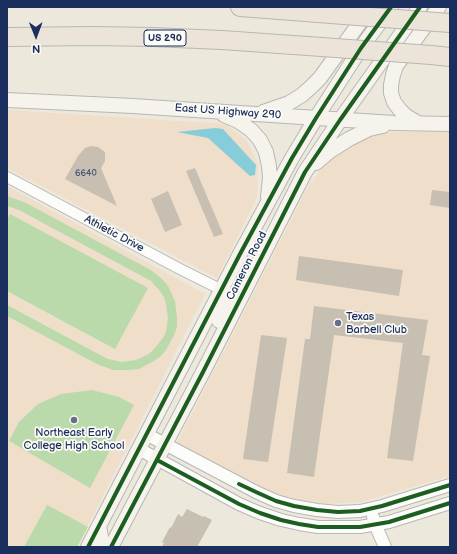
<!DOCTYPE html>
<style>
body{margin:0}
#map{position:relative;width:457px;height:554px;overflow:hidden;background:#ece8db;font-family:"Balsamiq Sans",sans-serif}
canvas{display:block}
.frame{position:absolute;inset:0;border:8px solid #1b2f5e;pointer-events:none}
.north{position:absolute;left:16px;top:16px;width:40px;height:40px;-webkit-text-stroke:3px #fdfcf7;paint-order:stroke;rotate:179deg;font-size:11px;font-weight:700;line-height:16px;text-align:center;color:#1b2f5e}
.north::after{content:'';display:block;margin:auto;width:14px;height:18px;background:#1b2f5e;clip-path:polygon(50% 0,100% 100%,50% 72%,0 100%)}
</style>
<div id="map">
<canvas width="457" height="554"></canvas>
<div class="frame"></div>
<div class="north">N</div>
</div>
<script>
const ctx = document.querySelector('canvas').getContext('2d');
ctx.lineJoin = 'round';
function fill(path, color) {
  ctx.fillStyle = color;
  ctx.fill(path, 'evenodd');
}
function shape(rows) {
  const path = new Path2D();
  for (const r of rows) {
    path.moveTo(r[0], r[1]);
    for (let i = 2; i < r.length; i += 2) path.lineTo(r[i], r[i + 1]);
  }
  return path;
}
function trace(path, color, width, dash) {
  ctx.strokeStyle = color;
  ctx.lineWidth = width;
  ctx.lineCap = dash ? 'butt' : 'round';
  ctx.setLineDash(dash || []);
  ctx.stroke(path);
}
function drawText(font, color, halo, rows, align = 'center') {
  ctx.font = font + ' "Balsamiq Sans",sans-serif';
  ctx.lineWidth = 3.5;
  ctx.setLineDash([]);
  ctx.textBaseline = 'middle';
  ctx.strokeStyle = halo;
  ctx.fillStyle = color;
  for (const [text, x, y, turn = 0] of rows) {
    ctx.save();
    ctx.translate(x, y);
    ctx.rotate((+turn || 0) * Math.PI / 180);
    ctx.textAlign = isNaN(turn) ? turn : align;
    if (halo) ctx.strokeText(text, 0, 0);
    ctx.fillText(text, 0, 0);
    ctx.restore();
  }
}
fill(shape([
 [7,110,225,124,246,140,258,165,257,197,217,278,7,168],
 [393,132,450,132,450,476,360,502,325,504,299,500,281,495,261,487,177,443,308,187,323,167,353,142,374,135],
 [7,186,205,294,77,547,7,547]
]), '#efdeca');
fill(shape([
 [7,196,24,202,149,269,156,274,162,279,168,286,175,301,177,318,177,327,174,335,166,350,161,356,154,361,139,369,130,370,113,370,97,364,7,316,7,305,102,356,108,359,122,362,136,360,149,354,154,349,163,338,166,332,168,318,166,304,164,297,160,291,151,281,19,210,7,206],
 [10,214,148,288,115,349,7,291,7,219],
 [92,390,119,397,134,405,90,488,9,441,19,422,38,404,61,394],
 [47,505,88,527,77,547,24,547]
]), '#badaab');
fill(shape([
 [215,128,223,129,256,165,255,175,250,176,208,138,177,132]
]), '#86cdd9');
fill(shape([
 [91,146,98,147,105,152,105,161,101,168,117,206,65,179,78,156,85,148],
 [195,168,223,234,214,237,186,171],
 [432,190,450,192,450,208,430,205],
 [168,191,182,225,165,232,151,199],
 [299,256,403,270,399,296,296,280],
 [314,306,428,320,422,355,430,356,413,461,387,458,403,343,334,335,314,477,287,473,305,339,310,339],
 [261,335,287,338,268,462,243,459],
 [187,509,203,517,204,516,212,520,197,547,162,547,164,543,162,542,170,527,171,528,178,514,182,517]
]), '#c7bfb1');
const minor = shape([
 [7,177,180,269,222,290]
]);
const tertiary = shape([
 [146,434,256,492,276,501,294,506,317,510,338,512,360,511,382,506,450,485],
 [139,449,239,504,260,513,281,520,299,524,318,527,360,527,389,522,450,503],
 [373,517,375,524,385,547]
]);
const secondary = shape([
 [7,100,133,106,394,123,450,124],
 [263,112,289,103,302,95,312,86,320,78,371,7],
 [224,115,238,121,251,130,260,140,266,152,269,166,270,178,268,197],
 [418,123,406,116,400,110,394,102,391,93,391,85,393,75,396,66,439,7],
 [316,163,330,151,349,139,369,129,383,126],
 [219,321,226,306,229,299,228,296,222,290],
 [99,526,102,542,100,547],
 [88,547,240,254,292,158,316,118,361,48,391,7],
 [111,547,203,372,305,172,340,120,420,7]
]);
const motorway = shape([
 [240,7,344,15],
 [7,37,93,36,152,37,222,40,322,47],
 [431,55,450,57]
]);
trace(minor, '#b7b7b4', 12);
trace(tertiary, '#b7b7b4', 14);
trace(secondary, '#b7b7b4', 16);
trace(motorway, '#b7b7b4', 20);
trace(minor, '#fcfcfa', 10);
trace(tertiary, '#fcfcfa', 12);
trace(secondary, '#f6f2ec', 14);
trace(motorway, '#ece4d8', 18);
const motorwayBridge = shape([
 [344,15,450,23],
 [322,47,431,55]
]);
trace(motorwayBridge, '#b7b7b4', 20, []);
trace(motorwayBridge, '#ece4d8', 18);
trace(shape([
 [157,460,239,504,260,513,281,520,299,524,318,527,360,527,389,522,450,503],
 [239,484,256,492,276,501,294,506,317,510,338,512,360,511,382,506,450,485],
 [88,547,240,254,292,158,316,118,361,48,391,7],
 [111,547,203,372,305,172,340,120,420,7]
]), '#1b5e20', 4);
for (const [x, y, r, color] of [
 [338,323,4,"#64708a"],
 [74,420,4,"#64708a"]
]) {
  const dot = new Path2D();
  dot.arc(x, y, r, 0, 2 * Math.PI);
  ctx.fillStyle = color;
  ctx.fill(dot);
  trace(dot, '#fdfcf7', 1.5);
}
drawText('9px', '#465373', null, [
 ["6640",86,174]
]);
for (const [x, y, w] of [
 [165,38,42]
]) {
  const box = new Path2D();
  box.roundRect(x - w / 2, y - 8, w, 16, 3);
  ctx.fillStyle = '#fdfcf7';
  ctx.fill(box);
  trace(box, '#1b2f5e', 1);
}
drawText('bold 10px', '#1b2f5e', null, [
 ["US 290",165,38]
]);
drawText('11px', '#1b2f5e', '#fdfcf7', [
 ["East US Highway 290",228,112,4],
 ["Athletic Drive",114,234,28],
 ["Cameron Road",247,266,-63]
]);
drawText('11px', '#1b2f5e', '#fdfcf7', [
 ["Texas",346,317],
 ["Barbell Club",346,330],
 ["Northeast Early",74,433,"center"],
 ["College High School",74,446,"center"]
], 'left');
</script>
